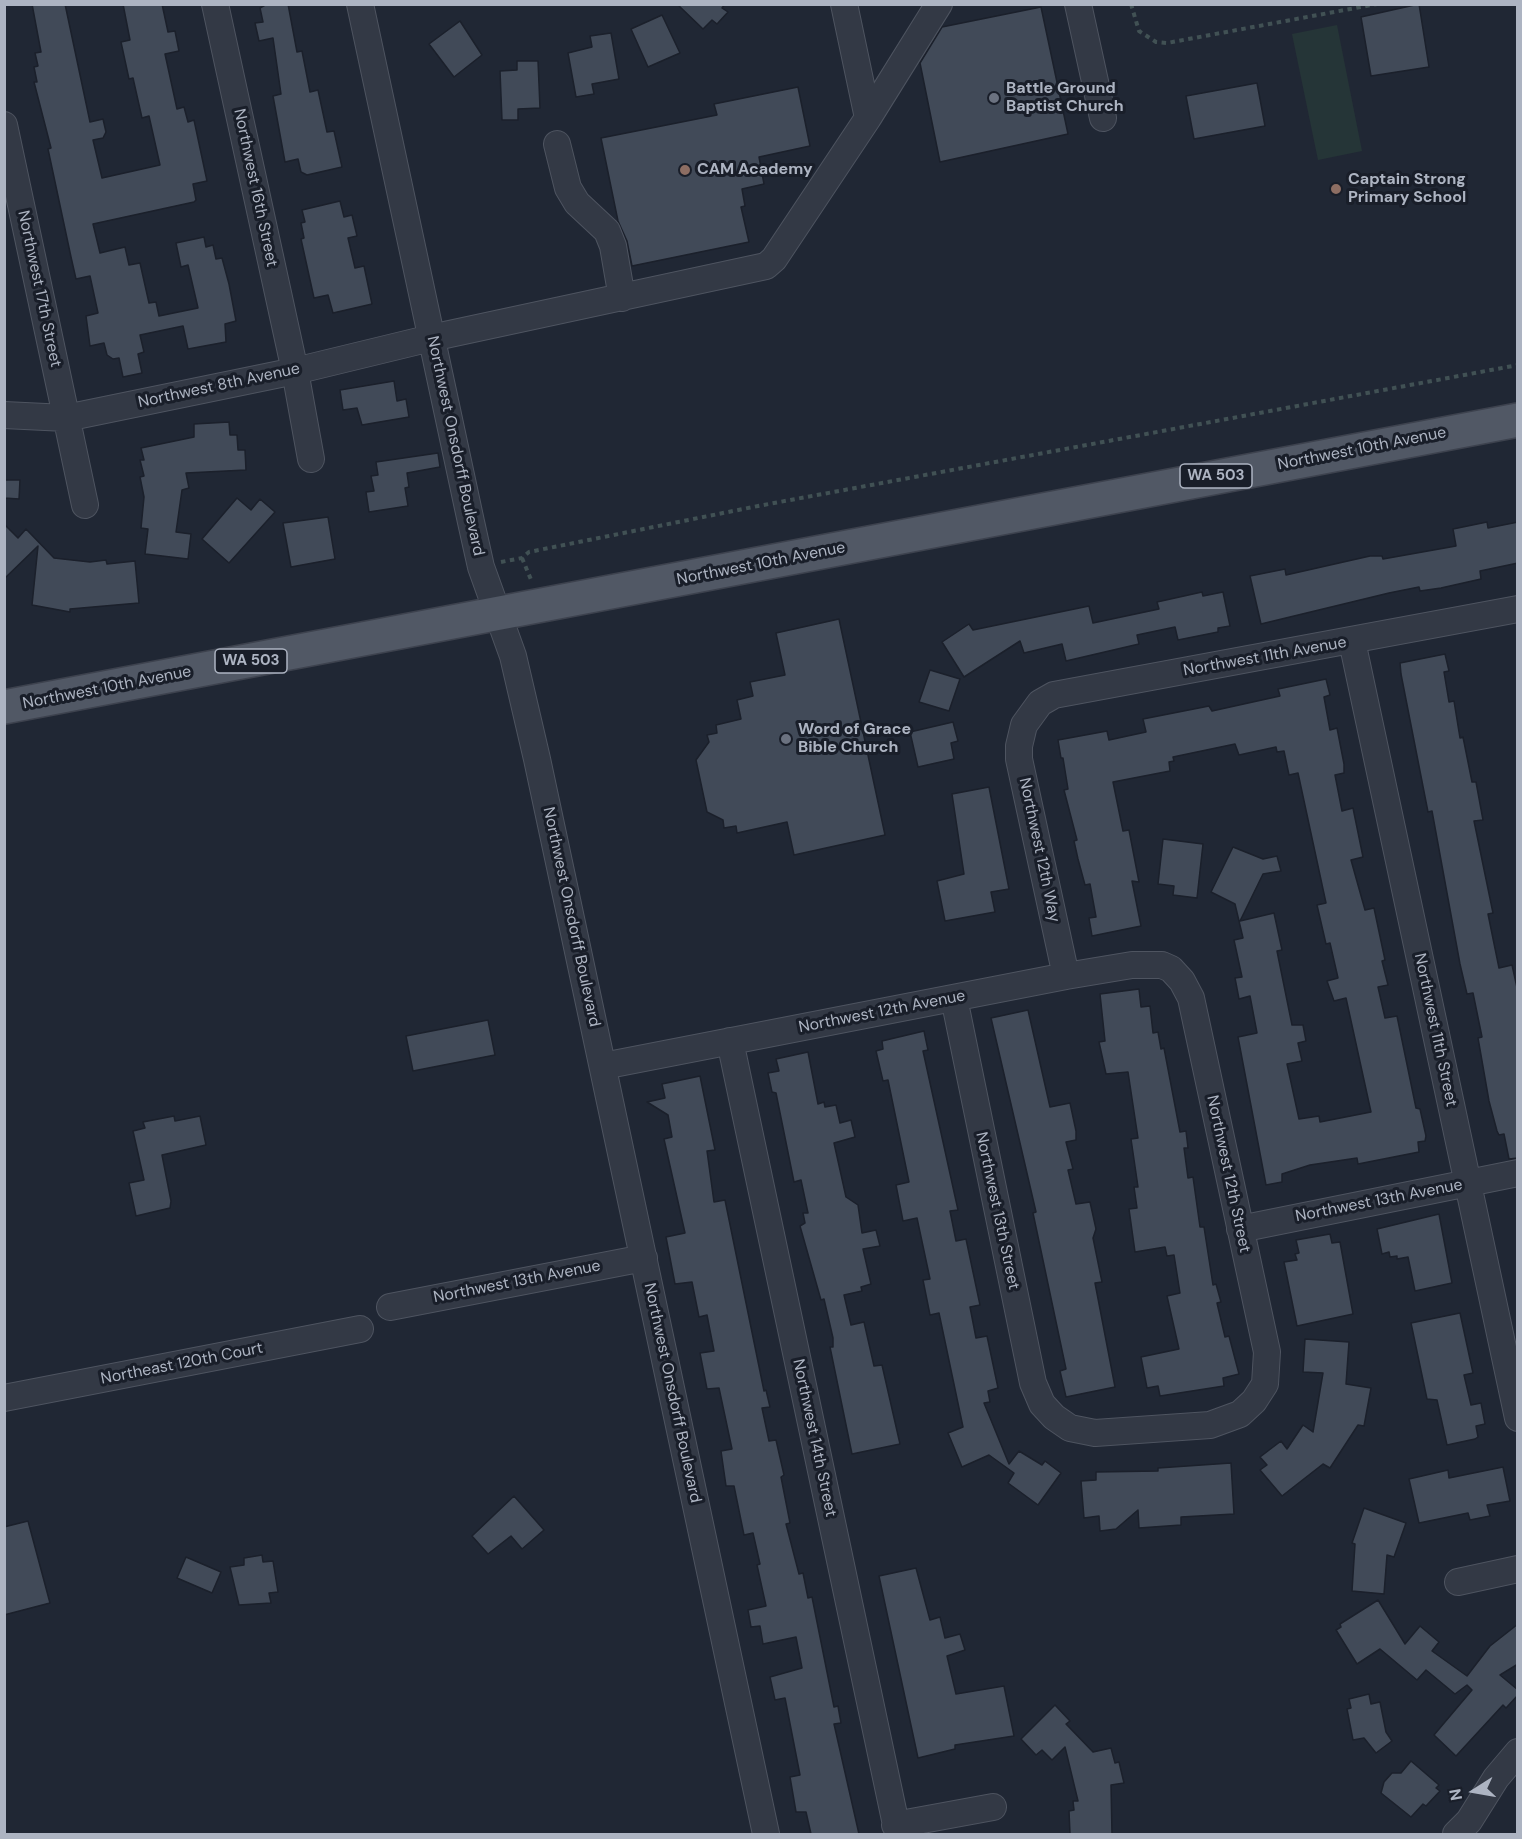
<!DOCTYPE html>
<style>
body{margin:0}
#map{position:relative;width:1522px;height:1839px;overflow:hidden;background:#202734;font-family:"DM Sans",sans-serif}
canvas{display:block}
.frame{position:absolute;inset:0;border:6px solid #adb4c2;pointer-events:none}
.north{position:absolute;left:1444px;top:1761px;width:60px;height:60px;-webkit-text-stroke:4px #191e29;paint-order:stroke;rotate:259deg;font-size:16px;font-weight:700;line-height:24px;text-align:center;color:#adb4c2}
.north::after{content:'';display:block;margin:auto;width:21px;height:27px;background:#adb4c2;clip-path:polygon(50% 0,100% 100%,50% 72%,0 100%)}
</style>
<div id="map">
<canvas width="1522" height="1839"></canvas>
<div class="frame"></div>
<div class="north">N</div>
</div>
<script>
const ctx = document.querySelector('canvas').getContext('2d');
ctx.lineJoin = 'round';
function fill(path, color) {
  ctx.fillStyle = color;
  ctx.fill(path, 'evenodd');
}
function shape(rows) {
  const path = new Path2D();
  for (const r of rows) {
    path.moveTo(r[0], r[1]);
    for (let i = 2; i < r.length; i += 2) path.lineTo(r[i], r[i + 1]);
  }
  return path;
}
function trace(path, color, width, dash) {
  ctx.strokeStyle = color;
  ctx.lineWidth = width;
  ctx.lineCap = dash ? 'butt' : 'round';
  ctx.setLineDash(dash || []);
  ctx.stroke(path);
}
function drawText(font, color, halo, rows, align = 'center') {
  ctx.font = font + ' "DM Sans",sans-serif';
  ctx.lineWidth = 6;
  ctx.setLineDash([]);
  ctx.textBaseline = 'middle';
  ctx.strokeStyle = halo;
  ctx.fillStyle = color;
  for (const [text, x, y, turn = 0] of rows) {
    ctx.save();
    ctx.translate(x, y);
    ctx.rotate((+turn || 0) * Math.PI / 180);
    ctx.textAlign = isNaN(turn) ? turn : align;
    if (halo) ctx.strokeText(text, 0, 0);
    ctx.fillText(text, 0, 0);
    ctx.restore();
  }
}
fill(shape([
 [1337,25,1362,151,1318,160,1292,34]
]), '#253537');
const building = shape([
 [32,4,65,4,90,122,103,119,106,132,103,138,93,140,102,178,160,165,149,116,142,118,133,78,129,79,121,42,130,40,123,4,162,4,168,32,175,31,179,51,165,54,177,109,184,107,188,122,194,120,207,181,193,184,196,200,194,202,93,224,100,253,125,247,129,265,140,263,149,303,156,302,159,316,198,308,188,265,181,267,176,243,204,237,206,247,213,245,216,259,222,258,229,284,236,321,225,324,226,342,188,349,183,326,140,335,144,352,138,354,142,373,123,377,119,358,113,359,107,355,104,343,90,346,86,316,98,313,90,276,76,279,71,257,48,149,51,148,34,82,37,82,34,67,38,66,35,53,41,52,32,4],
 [267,4,288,4,297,52,302,51,310,92,318,90,327,132,334,131,342,167,307,175,301,172,298,159,285,162,273,96,281,94,273,38,259,41,255,23,263,22,260,8,267,4],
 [677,4,725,4,722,8,728,12,717,24,712,20,703,29,677,4],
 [1419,4,1429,67,1371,76,1361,17,1419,4],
 [1041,7,1068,134,940,162,920,63,942,27,1041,7],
 [662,15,680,53,648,67,631,29,662,15],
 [460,21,482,55,454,77,429,44,460,21],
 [611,33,619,79,592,84,594,94,576,97,568,53,592,47,590,36,611,33],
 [517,61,538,61,540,108,518,109,518,120,502,120,500,71,517,70,517,61],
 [1257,83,1265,126,1194,139,1186,96,1257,83],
 [798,87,810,146,759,157,764,184,742,189,745,206,741,207,749,242,632,266,627,241,618,221,601,138,717,115,714,104,798,87],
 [340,201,344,217,352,215,357,236,348,238,355,268,364,266,372,304,333,313,328,295,314,298,301,239,304,238,301,223,305,222,302,210,340,201],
 [394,381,397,401,406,399,409,417,362,425,357,408,343,410,340,390,394,381],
 [229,422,230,435,237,435,238,450,245,450,246,470,186,473,189,488,182,490,176,532,191,534,188,559,145,554,148,529,141,528,144,497,140,477,144,476,140,460,144,460,141,448,194,437,194,424,229,422],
 [438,453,440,467,407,473,409,487,405,488,408,506,369,512,366,492,374,491,371,476,378,475,376,462,438,453],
 [4,480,20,480,19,499,4,498,4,480],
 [237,498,251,510,260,499,275,512,229,563,202,539,237,498],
 [328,517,335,559,291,567,283,523,328,517],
 [1487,522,1488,528,1518,522,1518,563,1480,571,1481,579,1441,588,1420,591,1419,587,1389,593,1261,624,1250,576,1285,569,1286,575,1370,556,1382,556,1383,559,1456,546,1453,529,1487,522],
 [4,524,18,538,26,529,54,558,90,562,106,560,107,564,135,561,139,603,70,609,70,612,32,605,38,546,4,579,4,524],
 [1202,592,1203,596,1223,592,1230,626,1218,628,1218,632,1178,640,1175,627,1137,635,1139,644,1066,661,1062,644,1024,653,1020,641,964,677,942,642,969,624,973,630,1089,606,1093,623,1159,609,1157,602,1202,592],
 [839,619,885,835,794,855,787,822,737,833,736,826,724,828,723,820,707,812,696,760,709,742,707,735,717,733,716,725,741,719,737,700,753,696,750,682,785,675,776,633,839,619],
 [1445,654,1449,671,1444,672,1449,702,1454,701,1460,738,1463,737,1472,782,1476,782,1483,820,1474,821,1493,913,1488,914,1499,968,1512,965,1518,992,1518,1158,1509,1159,1504,1134,1499,1135,1497,1131,1489,1101,1478,1038,1482,1037,1473,993,1467,994,1460,964,1432,811,1428,812,1401,674,1400,663,1445,654],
 [930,670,960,679,949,711,919,702,930,670],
 [1326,679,1330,695,1324,697,1330,730,1337,728,1344,764,1344,773,1335,775,1342,811,1353,808,1363,857,1351,860,1365,910,1374,908,1385,960,1382,961,1388,985,1378,987,1385,1018,1397,1016,1416,1108,1420,1109,1426,1136,1425,1141,1418,1142,1419,1152,1358,1164,1357,1158,1310,1165,1282,1174,1282,1182,1266,1185,1238,1037,1257,1033,1250,996,1239,999,1235,978,1242,977,1234,940,1243,938,1235,904,1211,892,1233,847,1263,859,1277,856,1281,871,1263,874,1240,921,1274,913,1282,950,1277,951,1292,1025,1303,1025,1306,1041,1298,1043,1302,1061,1287,1064,1299,1119,1319,1116,1320,1122,1371,1112,1346,998,1334,1001,1327,981,1338,978,1330,943,1326,944,1317,905,1326,903,1298,773,1289,775,1284,751,1277,752,1276,747,1239,755,1235,744,1173,757,1174,761,1169,762,1170,771,1113,782,1123,831,1129,830,1139,882,1132,881,1141,926,1092,936,1089,918,1096,917,1090,884,1085,885,1078,859,1074,841,1077,840,1064,790,1068,789,1063,758,1061,758,1058,740,1107,731,1109,740,1146,732,1143,719,1209,706,1212,711,1280,696,1278,689,1326,679],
 [953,722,958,741,951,743,954,759,918,767,910,732,953,722],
 [989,787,1009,889,991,892,995,912,945,921,937,881,964,874,952,794,989,787],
 [1163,839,1203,844,1197,898,1173,895,1174,886,1158,884,1163,839],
 [1139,989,1141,1007,1150,1006,1153,1033,1158,1032,1161,1049,1164,1048,1180,1132,1186,1131,1188,1148,1184,1148,1188,1178,1193,1177,1200,1227,1204,1227,1213,1285,1216,1284,1221,1302,1217,1303,1225,1337,1229,1336,1239,1374,1223,1378,1224,1386,1160,1396,1158,1386,1147,1388,1141,1357,1179,1349,1167,1296,1180,1293,1174,1255,1167,1256,1165,1247,1135,1252,1129,1209,1137,1208,1134,1187,1138,1187,1131,1139,1138,1138,1128,1072,1106,1074,1099,1042,1105,1041,1100,994,1139,989],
 [1028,1010,1050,1107,1070,1103,1076,1131,1076,1140,1066,1142,1073,1169,1068,1170,1076,1204,1090,1202,1096,1229,1093,1238,1102,1282,1095,1283,1115,1387,1066,1397,1060,1371,1066,1369,1033,1213,1036,1212,991,1018,1028,1010],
 [488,1020,495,1055,413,1071,406,1036,488,1020],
 [924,1031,928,1050,923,1051,958,1210,950,1211,956,1241,966,1239,980,1305,970,1307,976,1338,987,1336,998,1388,988,1391,990,1402,984,1403,1009,1464,1019,1451,1042,1465,1045,1461,1061,1473,1038,1505,1008,1483,1014,1473,989,1455,962,1467,948,1433,963,1427,939,1313,930,1315,923,1280,930,1279,917,1218,903,1221,896,1185,909,1182,888,1080,883,1081,876,1051,883,1049,882,1041,924,1031],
 [808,1052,818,1104,824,1102,825,1107,836,1105,840,1123,851,1120,855,1137,834,1143,846,1197,858,1205,862,1233,876,1230,880,1246,863,1249,871,1284,861,1287,862,1291,844,1295,851,1325,864,1322,874,1366,882,1365,900,1444,852,1454,830,1347,833,1347,833,1338,824,1299,821,1300,800,1226,805,1223,803,1213,808,1213,801,1180,794,1182,776,1093,772,1092,768,1073,779,1071,776,1059,808,1052],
 [700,1076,715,1150,707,1151,714,1202,725,1200,764,1391,766,1390,770,1407,762,1408,769,1441,776,1440,784,1475,781,1477,790,1523,786,1524,799,1574,803,1573,808,1598,812,1597,834,1707,838,1706,841,1723,834,1724,859,1834,811,1834,806,1812,796,1812,790,1777,800,1775,785,1698,775,1700,770,1677,802,1668,796,1637,763,1644,760,1626,751,1627,748,1610,766,1606,757,1565,760,1564,753,1533,744,1535,734,1486,726,1486,721,1451,732,1449,719,1388,707,1389,700,1353,714,1351,707,1315,699,1317,692,1282,675,1284,666,1237,685,1233,664,1139,672,1137,668,1115,647,1102,665,1098,662,1084,700,1076],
 [174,1116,175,1121,200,1116,206,1145,162,1155,171,1201,170,1208,136,1216,129,1183,144,1180,133,1131,145,1128,143,1122,174,1116],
 [1439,1214,1452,1283,1415,1291,1408,1257,1397,1259,1397,1256,1390,1257,1389,1252,1382,1254,1377,1229,1439,1214],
 [1330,1234,1332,1243,1340,1242,1353,1314,1297,1326,1284,1262,1297,1260,1295,1254,1299,1253,1296,1240,1330,1234],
 [1460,1313,1473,1373,1464,1375,1471,1405,1481,1403,1485,1424,1476,1426,1478,1437,1475,1439,1447,1445,1437,1400,1427,1399,1411,1323,1460,1313],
 [1305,1339,1349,1342,1346,1384,1371,1388,1364,1426,1358,1425,1330,1468,1323,1464,1282,1496,1260,1470,1267,1465,1260,1457,1281,1441,1287,1449,1303,1425,1313,1432,1323,1373,1303,1372,1305,1339],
 [1231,1463,1234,1514,1181,1517,1181,1525,1139,1528,1138,1510,1116,1529,1100,1531,1099,1516,1084,1518,1081,1481,1096,1480,1096,1472,1158,1471,1158,1468,1231,1463],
 [1503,1467,1510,1501,1487,1505,1490,1516,1470,1520,1468,1513,1419,1523,1409,1479,1448,1470,1449,1478,1503,1467],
 [514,1496,544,1530,522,1549,511,1536,488,1554,472,1536,514,1496],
 [1364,1508,1406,1523,1394,1557,1387,1555,1384,1594,1352,1591,1355,1544,1352,1543,1364,1508],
 [28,1521,50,1603,4,1615,4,1527,28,1521],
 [262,1555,263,1562,273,1561,278,1592,269,1593,271,1603,239,1605,230,1567,244,1565,244,1558,262,1555],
 [186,1557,221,1572,212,1593,177,1578,186,1557],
 [916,1568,930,1620,940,1617,945,1638,960,1634,965,1650,947,1656,956,1694,1004,1686,1014,1736,955,1745,955,1749,918,1758,879,1576,916,1568],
 [1378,1600,1405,1644,1420,1626,1439,1642,1432,1651,1467,1676,1490,1646,1518,1624,1518,1664,1500,1675,1518,1690,1518,1695,1506,1708,1503,1705,1456,1756,1434,1735,1472,1690,1467,1685,1455,1694,1426,1670,1417,1680,1380,1649,1357,1664,1336,1630,1341,1627,1340,1624,1378,1600],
 [1369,1694,1371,1704,1380,1702,1386,1732,1392,1741,1376,1753,1364,1738,1353,1740,1347,1709,1351,1708,1349,1699,1369,1694],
 [1055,1705,1070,1721,1066,1724,1093,1752,1111,1748,1115,1763,1119,1762,1124,1783,1111,1785,1112,1834,1070,1834,1069,1811,1074,1810,1073,1801,1078,1801,1065,1747,1052,1760,1042,1750,1036,1755,1021,1739,1055,1705],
 [1411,1761,1439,1785,1436,1788,1440,1791,1426,1806,1423,1804,1411,1817,1381,1793,1384,1782,1392,1773,1401,1773,1411,1761]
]);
fill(building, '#414a58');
trace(building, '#1b202b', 1.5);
const minor = shape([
 [215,4,295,371,311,459],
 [360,4,471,522,481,567,513,656,537,759,766,1834],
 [844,4,868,118],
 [1078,4,1103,118],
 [4,125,85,505],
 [557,144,568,188,577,203,607,231,613,246,622,298],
 [4,415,66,418,295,371,431,338,766,266,774,259,868,118,939,4],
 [1352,641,1518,1418],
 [1066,976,1019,759,1019,746,1024,725,1040,703,1054,695,1518,609],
 [730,1041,898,1834],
 [603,1066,1066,976,1132,965,1162,965,1171,969,1182,981,1191,998,1267,1352,1265,1384,1254,1401,1240,1414,1210,1425,1095,1433,1070,1428,1054,1417,1042,1404,1033,1383,954,998],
 [1240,1229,1518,1173],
 [390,1307,644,1258],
 [4,1398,360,1329],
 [1458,1582,1518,1569],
 [895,1825,993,1807],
 [1456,1834,1469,1821,1496,1778,1518,1752]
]);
const major = shape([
 [4,707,1518,420]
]);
trace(minor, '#4e5460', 28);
trace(major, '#3d424e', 36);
trace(shape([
 [1131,4,1139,31,1156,42,1167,43,1377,4],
 [522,558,532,582],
 [501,562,522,558,529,552,758,506,1518,365]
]), '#415154', 4, [4.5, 4.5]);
trace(minor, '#333945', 26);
trace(major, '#515865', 33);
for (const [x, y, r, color] of [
 [994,98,6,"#6b7280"],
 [685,170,6,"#8d6e63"],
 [1336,189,6,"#8d6e63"],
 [786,739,6,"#6b7280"]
]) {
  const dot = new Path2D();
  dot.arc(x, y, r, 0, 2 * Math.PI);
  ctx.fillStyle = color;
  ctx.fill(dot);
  trace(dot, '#191e29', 2);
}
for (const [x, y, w] of [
 [1216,476,72],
 [251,661,72]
]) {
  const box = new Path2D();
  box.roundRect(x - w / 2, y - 12, w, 24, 4.5);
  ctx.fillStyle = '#191e29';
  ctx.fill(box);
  trace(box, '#adb4c2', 1.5);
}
drawText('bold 15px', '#adb4c2', null, [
 ["WA 503",1216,476],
 ["WA 503",251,661]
]);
drawText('bold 16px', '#adb4c2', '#191e29', [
 ["Battle Ground",1006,89],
 ["Baptist Church",1006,107],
 ["CAM Academy",697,170],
 ["Captain Strong",1348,180],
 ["Primary School",1348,198],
 ["Word of Grace",798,730],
 ["Bible Church",798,748]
], 'left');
drawText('16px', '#adb4c2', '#191e29', [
 ["Northwest 16th Street",255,188,78],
 ["Northwest 17th Street",39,289,78],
 ["Northwest 8th Avenue",219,386,-12],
 ["Northwest Onsdorff Boulevard",455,446,78],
 ["Northwest 10th Avenue",1362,449,-11],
 ["Northwest 10th Avenue",761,564,-11],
 ["Northwest 11th Avenue",1265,657,-10],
 ["Northwest 10th Avenue",107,688,-11],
 ["Northwest 12th Way",1039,850,78],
 ["Northwest Onsdorff Boulevard",571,917,78],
 ["Northwest 12th Avenue",882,1012,-11],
 ["Northwest 11th Street",1435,1030,78],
 ["Northwest 12th Street",1228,1174,78],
 ["Northwest 13th Avenue",1379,1201,-11],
 ["Northwest 13th Street",997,1211,78],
 ["Northwest 13th Avenue",517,1282,-11],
 ["Northeast 120th Court",182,1364,-11],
 ["Northwest Onsdorff Boulevard",672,1393,78],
 ["Northwest 14th Street",814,1438,78]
]);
</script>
